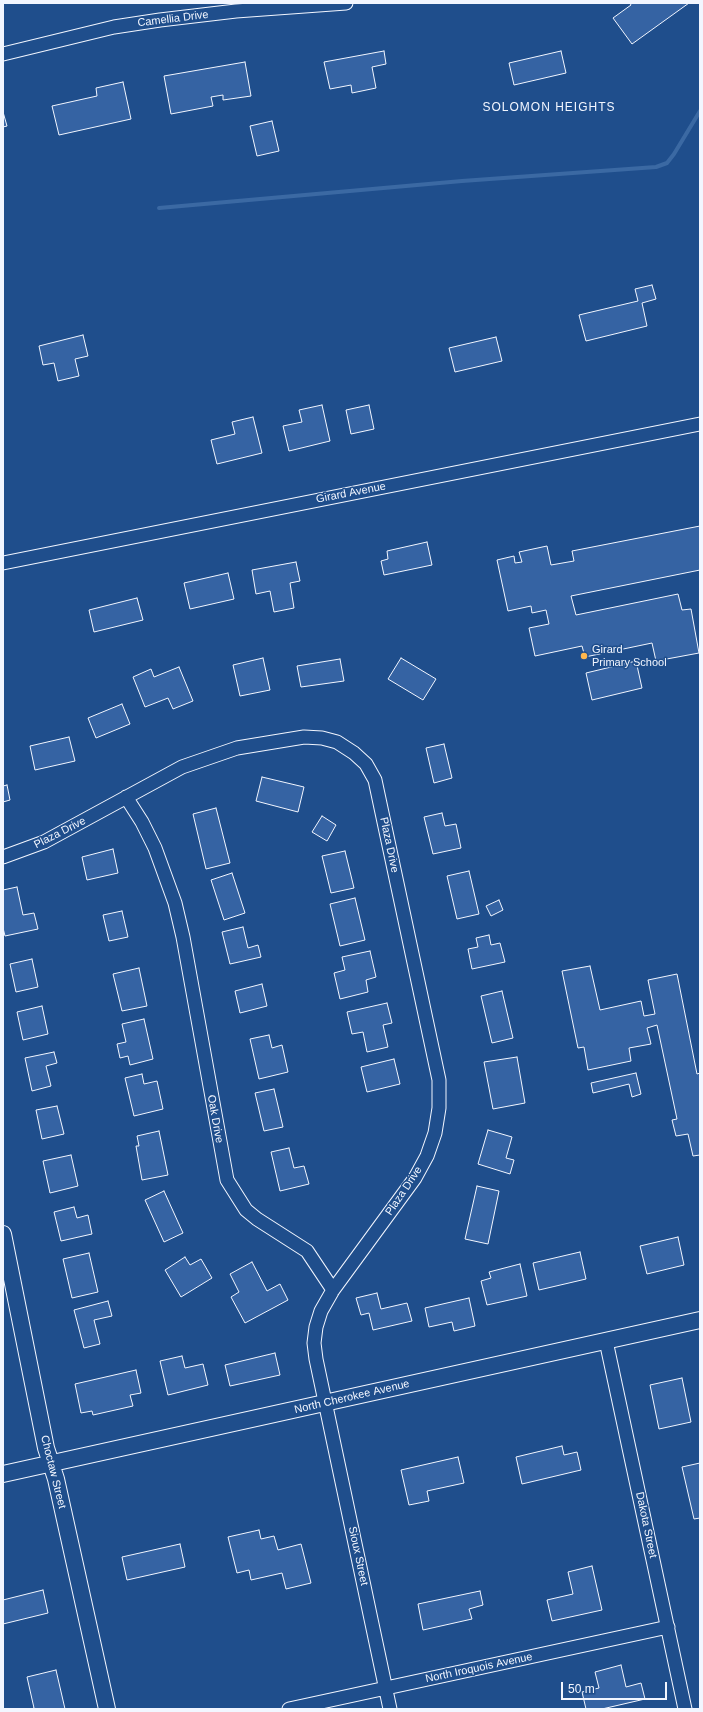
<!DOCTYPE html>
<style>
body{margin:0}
#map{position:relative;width:703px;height:1712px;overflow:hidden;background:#1f4e8c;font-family:Helvetica,sans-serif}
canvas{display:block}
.frame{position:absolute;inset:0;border:4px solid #f2f6ff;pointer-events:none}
.scale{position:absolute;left:561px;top:1682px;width:106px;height:18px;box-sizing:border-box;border:2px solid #f2f6ff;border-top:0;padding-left:5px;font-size:12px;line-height:14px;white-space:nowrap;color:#f2f6ff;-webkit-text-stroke:3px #1f4e8c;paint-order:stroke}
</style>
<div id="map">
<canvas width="703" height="1712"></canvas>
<div class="frame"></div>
<div class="scale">50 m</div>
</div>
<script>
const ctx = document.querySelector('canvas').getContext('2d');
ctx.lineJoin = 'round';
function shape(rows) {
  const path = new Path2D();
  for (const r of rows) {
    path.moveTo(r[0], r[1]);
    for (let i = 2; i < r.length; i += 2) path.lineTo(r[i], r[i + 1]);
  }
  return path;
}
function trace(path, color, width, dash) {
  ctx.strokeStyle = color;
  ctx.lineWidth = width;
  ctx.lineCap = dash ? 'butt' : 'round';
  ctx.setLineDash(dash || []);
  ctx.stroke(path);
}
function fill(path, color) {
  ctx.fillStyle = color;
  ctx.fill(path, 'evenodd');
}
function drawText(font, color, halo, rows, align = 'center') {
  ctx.font = font + ' Helvetica,sans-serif';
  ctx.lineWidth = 3;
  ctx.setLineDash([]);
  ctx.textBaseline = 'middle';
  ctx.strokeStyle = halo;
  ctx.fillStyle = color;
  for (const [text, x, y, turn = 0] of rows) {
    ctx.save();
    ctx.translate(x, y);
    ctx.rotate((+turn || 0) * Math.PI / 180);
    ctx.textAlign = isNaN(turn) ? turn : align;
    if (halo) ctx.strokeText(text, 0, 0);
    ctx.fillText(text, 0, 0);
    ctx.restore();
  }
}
trace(shape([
 [159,208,462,181,656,167,667,163,674,154,700,111]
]), '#3b69a3', 4);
const building = shape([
 [630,3,689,3,632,44,613,18,631,5,630,3],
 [384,51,386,64,372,67,376,88,352,93,351,85,330,89,324,62,384,51],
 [561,51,566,73,514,85,509,63,561,51],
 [245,62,251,96,223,100,223,95,211,97,213,106,171,114,164,76,245,62],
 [123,82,131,119,59,135,52,106,97,96,96,88,123,82],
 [3,112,7,126,3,127,3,112],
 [272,121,279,151,257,156,250,126,272,121],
 [652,285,656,299,642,303,647,326,586,341,579,315,638,301,635,289,652,285],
 [83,335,88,356,75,359,79,376,58,381,54,363,43,365,39,346,83,335],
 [496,337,502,361,455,372,449,348,496,337],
 [322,405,330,441,289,451,283,426,302,422,299,410,322,405],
 [369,405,374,429,351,434,346,410,369,405],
 [253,417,262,453,217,464,211,440,235,434,232,422,253,417],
 [700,526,700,570,571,596,576,615,678,594,682,610,691,609,699,653,656,661,652,643,585,657,582,646,535,656,529,628,549,624,546,610,532,613,531,606,508,611,497,560,514,556,515,563,522,562,519,552,547,546,551,565,574,561,572,551,700,526],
 [427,542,432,565,384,575,381,561,388,559,387,551,427,542],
 [296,562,300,581,290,583,294,608,274,612,270,591,256,594,252,570,296,562],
 [228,573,234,599,190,609,184,583,228,573],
 [137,598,143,620,94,632,89,610,137,598],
 [263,658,270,690,240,696,233,665,263,658],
 [401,658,436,679,423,700,388,679,401,658],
 [340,659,344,681,301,687,297,666,340,659],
 [636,661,642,688,592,700,586,673,636,661],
 [179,667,193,701,173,709,168,698,145,707,133,677,151,669,154,677,179,667],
 [122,704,130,724,96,738,88,718,122,704],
 [69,737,75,761,35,770,30,746,69,737],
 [444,744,452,778,434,783,426,748,444,744],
 [262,777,304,787,298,812,256,801,262,777],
 [7,785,10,800,3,802,3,786,7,785],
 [216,808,230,863,206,869,193,814,216,808],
 [442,813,445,826,456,824,461,848,433,854,424,817,442,813],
 [322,816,336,825,327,841,312,832,322,816],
 [113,849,118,873,87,880,82,857,113,849],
 [345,851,354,888,331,893,322,856,345,851],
 [469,871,479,914,457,919,447,876,469,871],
 [232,873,245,913,224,920,211,880,232,873],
 [17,887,23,915,34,913,38,929,5,936,3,928,3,890,17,887],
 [355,898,365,940,340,946,330,904,355,898],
 [499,900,503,910,491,916,486,906,499,900],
 [122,911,128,937,109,941,103,915,122,911],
 [243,927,248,948,258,945,261,957,230,964,222,932,243,927],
 [489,935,491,945,500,943,505,962,472,969,468,949,478,947,476,938,489,935],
 [370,951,376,977,366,980,368,992,340,999,334,973,345,970,342,957,370,951],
 [32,959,38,987,16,992,10,964,32,959],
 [590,966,600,1010,641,1001,644,1016,655,1014,648,980,677,974,697,1074,700,1073,700,1155,693,1156,688,1134,676,1136,672,1120,677,1119,657,1025,647,1028,651,1044,629,1048,631,1061,588,1070,584,1047,578,1048,562,971,590,966],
 [139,968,147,1006,122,1011,113,974,139,968],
 [262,984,267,1006,240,1013,235,991,262,984],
 [502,991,513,1038,492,1043,481,996,502,991],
 [387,1003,392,1023,383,1025,388,1047,367,1052,363,1032,352,1034,347,1012,387,1003],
 [42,1006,48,1034,23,1040,17,1012,42,1006],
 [144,1019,153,1059,130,1065,128,1056,120,1058,117,1044,126,1042,122,1024,144,1019],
 [269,1035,272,1048,282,1045,288,1072,259,1079,250,1039,269,1035],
 [54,1052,57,1063,46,1066,51,1086,32,1091,25,1058,54,1052],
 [517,1057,525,1103,493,1109,484,1062,517,1057],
 [394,1059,400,1084,367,1092,361,1067,394,1059],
 [636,1073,641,1094,632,1097,629,1084,593,1093,591,1083,636,1073],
 [142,1074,144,1084,157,1081,163,1109,134,1116,125,1078,142,1074],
 [274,1089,283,1127,264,1131,255,1093,274,1089],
 [57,1106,64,1134,42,1139,36,1110,57,1106],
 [488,1130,512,1137,506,1158,514,1160,510,1174,478,1164,488,1130],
 [159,1131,168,1175,142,1180,136,1146,139,1146,137,1136,159,1131],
 [289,1148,294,1168,304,1166,309,1184,280,1191,271,1152,289,1148],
 [71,1155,78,1186,50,1193,43,1161,71,1155],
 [477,1186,499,1191,488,1244,465,1239,477,1186],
 [164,1191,183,1233,164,1242,145,1200,164,1191],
 [74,1207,77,1218,88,1215,92,1234,61,1241,54,1212,74,1207],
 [678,1237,684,1265,647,1274,640,1246,678,1237],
 [580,1252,586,1279,539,1290,533,1263,580,1252],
 [89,1253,98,1292,72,1298,63,1259,89,1253],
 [185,1257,190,1265,201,1259,212,1278,181,1297,165,1270,185,1257],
 [252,1262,267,1291,280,1284,288,1300,245,1323,231,1297,239,1292,230,1274,252,1262],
 [520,1264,527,1296,487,1305,481,1281,491,1278,489,1272,520,1264],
 [377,1293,381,1309,407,1303,412,1321,373,1330,369,1313,361,1315,356,1298,377,1293],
 [469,1298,475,1326,454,1331,452,1322,429,1327,425,1308,469,1298],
 [108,1301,112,1316,94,1320,100,1344,84,1348,74,1310,108,1301],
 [275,1353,280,1375,230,1386,225,1365,275,1353],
 [182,1356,185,1368,203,1364,208,1385,168,1395,160,1361,182,1356],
 [136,1370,141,1393,130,1395,133,1406,93,1415,92,1411,81,1413,75,1384,136,1370],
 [682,1378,691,1422,659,1429,650,1385,682,1378],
 [562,1446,564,1455,577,1452,581,1470,522,1484,516,1457,562,1446],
 [458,1457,464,1483,427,1491,429,1501,409,1505,401,1470,458,1457],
 [700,1463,700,1518,694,1519,682,1467,700,1463],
 [259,1530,261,1539,274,1536,278,1550,301,1544,311,1583,286,1589,282,1573,251,1580,249,1570,237,1573,228,1537,259,1530],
 [180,1544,185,1567,127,1580,122,1557,180,1544],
 [592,1566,602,1610,552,1621,547,1600,573,1594,568,1572,592,1566],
 [43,1590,48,1613,3,1624,3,1600,43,1590],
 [480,1591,483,1605,469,1609,472,1619,423,1630,418,1604,480,1591],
 [621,1665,626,1687,641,1683,645,1699,602,1709,586,1709,582,1692,599,1688,595,1672,621,1665],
 [56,1670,65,1709,31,1709,34,1708,27,1677,56,1670]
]);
fill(building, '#3563a3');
trace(building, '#f2f6ff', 1);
const minor = shape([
 [3,54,114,27,160,20,236,11,346,3],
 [3,563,700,424],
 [126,797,142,822,155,848,175,903,183,937,227,1180,246,1210,257,1219,307,1251,333,1290],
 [3,857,44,842,182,767,237,748,304,737,322,738,337,742,354,753,366,764,375,780,439,1080,439,1108,435,1133,427,1156,415,1178,333,1290,321,1311,316,1327,314,1343,316,1359,390,1709],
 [606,1341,685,1709],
 [289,1709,668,1627]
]);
const tertiary = shape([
 [3,1234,46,1448,56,1479,107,1709],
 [3,1474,700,1320]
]);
trace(minor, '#f2f6ff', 15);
trace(tertiary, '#f2f6ff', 18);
trace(minor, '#1f4e8c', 13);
trace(tertiary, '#1f4e8c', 16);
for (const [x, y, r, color] of [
 [584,656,4,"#ffb74d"]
]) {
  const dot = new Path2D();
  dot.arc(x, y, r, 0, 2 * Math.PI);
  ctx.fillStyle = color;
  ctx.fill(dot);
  trace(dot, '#1f4e8c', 1.5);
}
drawText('11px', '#f2f6ff', '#1f4e8c', [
 ["Camellia Drive",173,19,-7],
 ["Girard Avenue",351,493,-11],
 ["Plaza Drive",60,833,-27],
 ["Plaza Drive",389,845,78],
 ["Oak Drive",215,1119,80],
 ["Plaza Drive",404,1191,-56],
 ["North Cherokee Avenue",352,1397,-13],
 ["Choctaw Street",53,1472,76],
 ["Dakota Street",646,1525,78],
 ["Sioux Street",358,1556,78],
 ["North Iroquois Avenue",479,1668,-12]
]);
drawText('11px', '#f2f6ff', '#1f4e8c', [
 ["Girard",592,650],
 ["Primary School",592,663]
], 'left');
ctx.letterSpacing = '1px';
drawText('12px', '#f2f6ff', '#1f4e8c', [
 ["SOLOMON HEIGHTS",549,108]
]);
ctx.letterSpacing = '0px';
</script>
